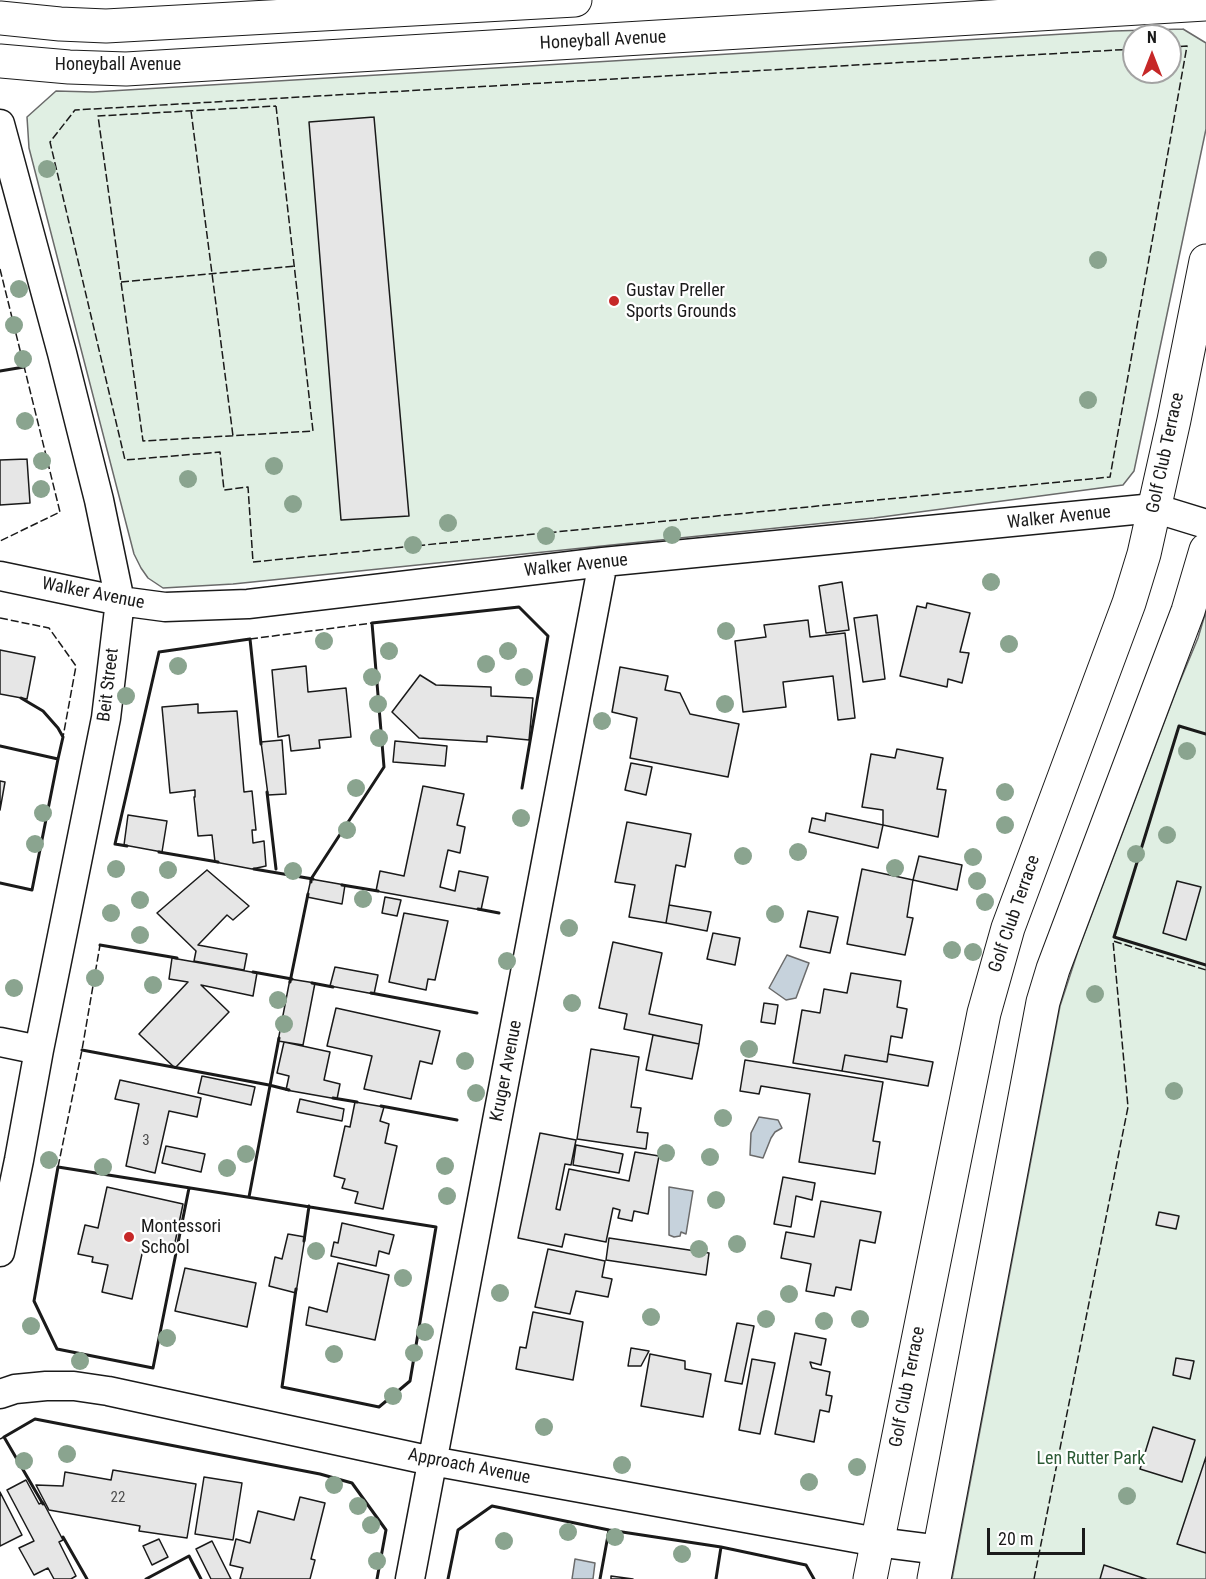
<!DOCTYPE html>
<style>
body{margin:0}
#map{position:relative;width:1206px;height:1579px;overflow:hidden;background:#fff;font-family:"Roboto Condensed",sans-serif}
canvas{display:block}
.north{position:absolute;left:1122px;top:24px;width:60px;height:60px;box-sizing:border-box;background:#fff;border:2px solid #a3a3a3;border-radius:50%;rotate:0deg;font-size:16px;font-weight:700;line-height:24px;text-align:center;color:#1a1a1a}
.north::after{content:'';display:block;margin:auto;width:21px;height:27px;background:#c62828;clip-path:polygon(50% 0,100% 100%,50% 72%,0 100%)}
.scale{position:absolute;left:987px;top:1528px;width:98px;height:27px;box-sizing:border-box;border:3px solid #1a1a1a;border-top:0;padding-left:8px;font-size:18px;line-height:21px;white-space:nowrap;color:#1a1a1a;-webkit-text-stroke:4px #fff;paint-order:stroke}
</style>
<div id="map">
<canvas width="1206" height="1579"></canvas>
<div class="north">N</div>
<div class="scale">20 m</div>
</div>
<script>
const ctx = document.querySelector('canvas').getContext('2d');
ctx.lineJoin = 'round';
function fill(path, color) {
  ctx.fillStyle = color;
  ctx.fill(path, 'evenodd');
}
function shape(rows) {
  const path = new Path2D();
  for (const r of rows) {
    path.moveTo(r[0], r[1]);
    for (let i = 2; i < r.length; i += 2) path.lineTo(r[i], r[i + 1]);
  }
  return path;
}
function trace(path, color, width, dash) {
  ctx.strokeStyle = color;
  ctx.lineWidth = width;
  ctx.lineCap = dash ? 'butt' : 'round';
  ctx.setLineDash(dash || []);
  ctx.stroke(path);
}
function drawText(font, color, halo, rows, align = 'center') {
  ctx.font = font + ' "Roboto Condensed",sans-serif';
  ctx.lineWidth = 4.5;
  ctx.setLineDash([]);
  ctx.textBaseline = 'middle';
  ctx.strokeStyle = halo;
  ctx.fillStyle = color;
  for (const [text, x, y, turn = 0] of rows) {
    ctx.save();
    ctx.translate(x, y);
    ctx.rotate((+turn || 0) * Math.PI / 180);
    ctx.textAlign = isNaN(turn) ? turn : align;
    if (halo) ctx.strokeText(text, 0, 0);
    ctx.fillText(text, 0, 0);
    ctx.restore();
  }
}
const green = shape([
 [1183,29,1206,43,1206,129,1134,471,1123,485,874,518,233,584,163,588,148,578,141,568,134,554,29,148,27,117,56,91,93,92,1114,31,1183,29],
 [1134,36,1170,36,1170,72,1134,72,1134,36],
 [1206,611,1206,1579,952,1579,1060,1006,1078,951,1178,686,1198,638,1206,611]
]);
fill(green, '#e0efe3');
trace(green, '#6a6a6a', 1.5);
const water = shape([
 [787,955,809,963,796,998,786,1000,769,988,787,955],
 [759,1117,778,1120,782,1128,775,1132,771,1138,763,1158,750,1155,751,1133,759,1117],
 [669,1187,693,1191,686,1234,681,1232,680,1236,674,1237,669,1235,669,1187],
 [575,1559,595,1563,593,1579,572,1579,575,1559]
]);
fill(water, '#c6d2dc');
trace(water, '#6a6a6a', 1.5);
const building = shape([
 [374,117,409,516,341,520,309,122,374,117],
 [27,459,30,503,0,505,0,460,27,459],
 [842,582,849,630,826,633,819,586,842,582],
 [927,603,970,613,960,652,969,653,962,683,948,679,947,687,900,676,917,606,926,608,927,603],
 [877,615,885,679,863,682,854,618,877,615],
 [808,620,810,637,845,633,855,718,838,720,833,676,783,682,786,707,743,712,735,641,766,637,764,625,808,620],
 [0,650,35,657,27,699,0,694,0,650],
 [306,666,308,692,346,688,351,737,319,740,320,748,291,751,289,735,278,737,272,670,306,666],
 [620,667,668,676,665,690,680,693,690,714,739,724,728,777,630,758,637,718,612,712,620,667],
 [420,675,436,685,491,687,491,696,533,698,529,740,487,736,487,742,419,738,392,712,420,675],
 [198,704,198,713,237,711,244,792,252,791,256,830,252,830,253,843,264,841,266,866,252,869,215,862,212,835,198,836,194,797,195,797,195,790,170,793,162,707,198,704],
 [282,740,286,794,268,795,261,742,282,740],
 [395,741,447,746,445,766,393,762,395,741],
 [897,749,943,758,937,789,946,790,938,837,883,825,883,810,862,807,871,754,895,758,897,749],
 [631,763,652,767,646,795,625,790,631,763],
 [0,781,5,782,0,810,0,781],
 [423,786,464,794,457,825,465,827,460,853,448,850,440,887,455,891,459,871,488,877,481,910,376,891,380,871,404,876,423,786],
 [826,813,883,825,878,848,809,832,812,818,825,821,826,813],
 [128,815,167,821,162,852,124,845,128,815],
 [627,822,691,834,685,867,676,865,666,923,629,917,635,885,615,882,627,822],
 [919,856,962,865,957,890,913,880,919,856],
 [862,869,913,880,907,917,913,918,905,955,847,944,862,869],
 [207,870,249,906,233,920,227,915,198,945,247,954,244,970,194,961,196,951,157,913,207,870],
 [311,879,345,885,342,904,307,897,311,879],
 [1177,881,1201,887,1186,940,1163,933,1177,881],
 [385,897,401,900,397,916,382,913,385,897],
 [669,905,711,912,707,931,666,923,669,905],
 [808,911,838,917,830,953,800,947,808,911],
 [404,913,448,921,435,980,428,979,426,990,389,982,404,913],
 [713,933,740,938,735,965,707,959,713,933],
 [613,942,662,953,649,1014,702,1025,699,1044,624,1029,627,1014,599,1008,613,942],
 [172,958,257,973,253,996,201,985,229,1012,175,1068,139,1034,188,982,169,979,172,958],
 [335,967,378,975,374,994,330,986,335,967],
 [851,973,901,981,897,1007,907,1009,902,1038,891,1036,887,1062,845,1055,842,1071,793,1063,802,1010,820,1013,824,989,847,993,851,973],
 [290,979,315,983,303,1045,278,1041,290,979],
 [764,1003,778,1005,775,1024,761,1022,764,1003],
 [336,1008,440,1031,432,1064,420,1061,411,1099,364,1089,372,1056,327,1046,336,1008],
 [653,1035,699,1044,692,1079,646,1070,653,1035],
 [284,1042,330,1052,324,1080,340,1084,337,1099,286,1090,289,1076,277,1073,284,1042],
 [591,1049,639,1057,631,1107,641,1108,637,1132,648,1133,646,1149,577,1139,591,1049],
 [888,1054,933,1062,928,1086,842,1071,845,1055,887,1062,888,1054],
 [745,1060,883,1082,873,1141,880,1142,875,1174,799,1162,810,1094,761,1086,759,1094,740,1091,745,1060],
 [202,1076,255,1087,251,1105,198,1093,202,1076],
 [120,1080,201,1098,197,1117,169,1111,155,1173,126,1166,139,1104,115,1099,120,1080],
 [300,1099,344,1109,342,1121,297,1112,300,1099],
 [355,1102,384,1107,380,1121,389,1124,385,1143,397,1146,383,1209,355,1203,358,1192,342,1188,345,1179,334,1176,345,1126,350,1127,355,1102],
 [540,1133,576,1140,571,1165,565,1164,556,1209,560,1210,569,1169,629,1181,635,1152,659,1156,648,1214,634,1211,632,1221,618,1218,620,1210,613,1208,606,1242,565,1234,562,1247,518,1238,540,1133],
 [576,1145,623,1154,619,1173,573,1165,576,1145],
 [166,1146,205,1154,201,1172,162,1163,166,1146],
 [783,1177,815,1183,812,1200,796,1196,791,1227,774,1224,783,1177],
 [107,1187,183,1204,173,1252,144,1245,132,1299,102,1292,108,1265,92,1262,93,1257,78,1254,85,1225,98,1228,107,1187],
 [821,1201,881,1212,875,1243,860,1240,851,1290,836,1287,834,1296,806,1291,811,1264,781,1258,786,1232,814,1237,821,1201],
 [1159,1212,1179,1216,1176,1229,1156,1225,1159,1212],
 [342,1223,394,1235,389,1254,379,1251,376,1266,331,1256,334,1242,338,1243,342,1223],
 [288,1234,305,1237,296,1293,269,1286,275,1257,282,1259,288,1234],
 [609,1238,709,1253,706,1275,606,1260,609,1238],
 [548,1249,605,1261,602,1277,612,1279,608,1297,576,1291,570,1314,535,1307,548,1249],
 [338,1263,389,1275,375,1340,306,1325,309,1307,327,1312,338,1263],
 [185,1268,256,1283,247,1327,175,1311,185,1268],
 [533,1312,583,1322,573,1380,516,1369,520,1347,526,1348,533,1312],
 [737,1323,754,1326,742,1384,725,1381,737,1323],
 [795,1333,826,1339,821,1365,810,1362,812,1368,830,1372,826,1395,832,1396,829,1412,820,1410,814,1442,775,1434,795,1333],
 [631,1348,649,1351,641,1366,628,1366,631,1348],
 [650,1354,685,1361,685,1369,711,1374,703,1417,641,1406,650,1354],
 [1176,1358,1194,1361,1190,1379,1173,1375,1176,1358],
 [752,1359,775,1363,760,1434,739,1430,752,1359],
 [1153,1427,1195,1440,1182,1482,1140,1469,1153,1427],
 [1206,1457,1206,1553,1177,1544,1206,1457],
 [113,1470,196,1484,187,1538,139,1531,140,1526,49,1510,36,1485,63,1486,65,1472,111,1480,113,1470],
 [204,1477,242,1483,233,1540,195,1534,204,1477],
 [26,1480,39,1504,43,1502,63,1540,59,1542,76,1576,71,1579,54,1579,48,1568,34,1575,19,1548,34,1541,7,1490,26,1480],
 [0,1492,22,1535,0,1546,0,1492],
 [300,1497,325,1503,311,1559,315,1560,310,1579,240,1579,243,1568,230,1565,236,1539,250,1543,258,1511,294,1520,300,1497],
 [159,1539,168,1557,152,1565,143,1546,159,1539],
 [212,1541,231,1579,211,1579,196,1549,212,1541],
 [1104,1565,1146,1579,1100,1579,1104,1565],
 [611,1576,633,1579,611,1579,611,1576]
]);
fill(building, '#e6e6e6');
trace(building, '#1a1a1a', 1.5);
const street = shape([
 [0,124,62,353,99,500,120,601,106,718,39,1050,19,1160,0,1252],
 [0,576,120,601,165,607,248,604,603,562,1154,508,1206,524],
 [0,1042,39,1050],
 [0,1394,15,1389,46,1386,74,1386,108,1391,432,1461,877,1542,940,1550],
 [410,1579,603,562]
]);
const secondary = shape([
 [0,18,60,24,106,26,575,0],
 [0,61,69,67,126,69,1206,4],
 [870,1579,984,1013,1008,928,1129,603,1144,554,1174,420,1206,261],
 [934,1579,1043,1002,1053,969,1188,611,1206,550]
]);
trace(street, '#1a1a1a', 31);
trace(secondary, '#1a1a1a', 35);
trace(street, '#fff', 28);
trace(secondary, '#fff', 33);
trace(shape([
 [1134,49,75,110,50,142,125,460,220,452,224,490,248,487,253,562,1110,477,1187,46,1170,47],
 [276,106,313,431,143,441,98,116,276,106],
 [191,111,233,436],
 [0,269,60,512,0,541],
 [121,282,295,266],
 [0,618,49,628,76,666,63,737],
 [250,639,372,623],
 [58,1167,82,1050,100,945],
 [0,1439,4,1437],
 [1034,1579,1128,1107,1113,941,1206,970]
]), '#1a1a1a', 1.5, [8, 3]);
trace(shape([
 [0,371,24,367],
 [1206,734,1179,726,1114,937,1206,965],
 [0,746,58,759,63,737,58,728,43,711,21,698],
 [267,792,276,869],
 [127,846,115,844,159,652,250,639,261,744],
 [159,852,218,862],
 [254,869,313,879],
 [311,882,311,879,384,767,372,623,519,607,548,636,522,788],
 [0,883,32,890,58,759],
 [342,885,378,891],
 [478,909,499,913],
 [100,945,177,958],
 [253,972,292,979],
 [290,982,308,894],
 [312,983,333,987],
 [371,993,477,1013],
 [82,1050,269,1085,289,1090],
 [333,1098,357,1102],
 [381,1106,457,1120],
 [189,1188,153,1368,57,1349,34,1301,58,1167,436,1227,410,1381,379,1407,282,1387,296,1289],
 [249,1197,279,1038],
 [304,1241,309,1206],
 [43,1504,4,1437,35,1419,320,1474,352,1483,386,1530,377,1579],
 [63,1537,87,1579],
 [146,1579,189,1556,201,1579],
 [448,1579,458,1530,492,1506,609,1530,721,1547,806,1565,814,1579],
 [600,1579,609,1530],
 [716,1579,721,1547]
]), '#1a1a1a', 3);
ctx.fillStyle = '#8aa48f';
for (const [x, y] of [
 [47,169],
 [1098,260],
 [19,289],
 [14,325],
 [23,359],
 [1088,400],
 [25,421],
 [42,461],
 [274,466],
 [188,479],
 [41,489],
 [293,504],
 [448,523],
 [672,535],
 [546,536],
 [413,545],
 [991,582],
 [726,631],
 [324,641],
 [1009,644],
 [389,651],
 [508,651],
 [486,664],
 [178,666],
 [372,677],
 [524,677],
 [126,696],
 [378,704],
 [725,704],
 [602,721],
 [379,738],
 [1187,751],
 [356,788],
 [1005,792],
 [43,813],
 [521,818],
 [1005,825],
 [347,830],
 [1167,835],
 [35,844],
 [798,852],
 [1136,854],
 [743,856],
 [973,857],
 [895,868],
 [116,869],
 [168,870],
 [293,871],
 [977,881],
 [363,899],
 [140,900],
 [985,902],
 [111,913],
 [775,914],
 [569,928],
 [140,935],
 [952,950],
 [973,952],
 [507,961],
 [95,978],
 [153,985],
 [14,988],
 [1095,994],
 [278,1000],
 [572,1003],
 [284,1024],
 [749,1049],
 [465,1061],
 [1174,1091],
 [476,1093],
 [723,1118],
 [666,1153],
 [246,1154],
 [710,1157],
 [49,1160],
 [445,1166],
 [103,1167],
 [227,1168],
 [447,1196],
 [716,1200],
 [737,1244],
 [699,1249],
 [316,1251],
 [403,1278],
 [500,1293],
 [789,1294],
 [651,1317],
 [766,1319],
 [860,1319],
 [824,1321],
 [31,1326],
 [425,1332],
 [167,1338],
 [414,1353],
 [334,1354],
 [80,1361],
 [393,1396],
 [544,1427],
 [67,1454],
 [24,1461],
 [622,1465],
 [857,1467],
 [809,1482],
 [334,1485],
 [1127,1496],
 [358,1506],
 [371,1525],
 [568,1532],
 [615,1537],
 [504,1541],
 [682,1554],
 [377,1561]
]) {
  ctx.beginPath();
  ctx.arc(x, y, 9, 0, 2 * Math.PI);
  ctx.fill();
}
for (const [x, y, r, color] of [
 [614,301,6,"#c62828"],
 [129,1237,6,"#c62828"]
]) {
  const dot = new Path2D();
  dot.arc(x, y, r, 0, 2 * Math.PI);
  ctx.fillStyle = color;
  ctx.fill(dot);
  trace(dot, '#fff', 2);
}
drawText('15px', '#4d4d4d', null, [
 ["3",146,1141],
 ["22",118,1498]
]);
drawText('18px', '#1a1a1a', '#fff', [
 ["Honeyball Avenue",603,41,-3],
 ["Honeyball Avenue",118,65],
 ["Golf Club Terrace",1166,453,-78],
 ["Walker Avenue",1059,518,-6],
 ["Walker Avenue",576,566,-6],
 ["Walker Avenue",93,594,11],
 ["Beit Street",109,685,-83],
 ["Golf Club Terrace",1015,914,-71],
 ["Kruger Avenue",507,1071,-79],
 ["Golf Club Terrace",908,1387,-79],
 ["Approach Avenue",469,1467,11]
]);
drawText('18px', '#1a1a1a', '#fff', [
 ["Gustav Preller",626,291],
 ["Sports Grounds",626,312],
 ["Montessori",141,1227],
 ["School",141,1248]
], 'left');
drawText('18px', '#2b5a34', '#fff', [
 ["Len Rutter Park",1091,1459]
]);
</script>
